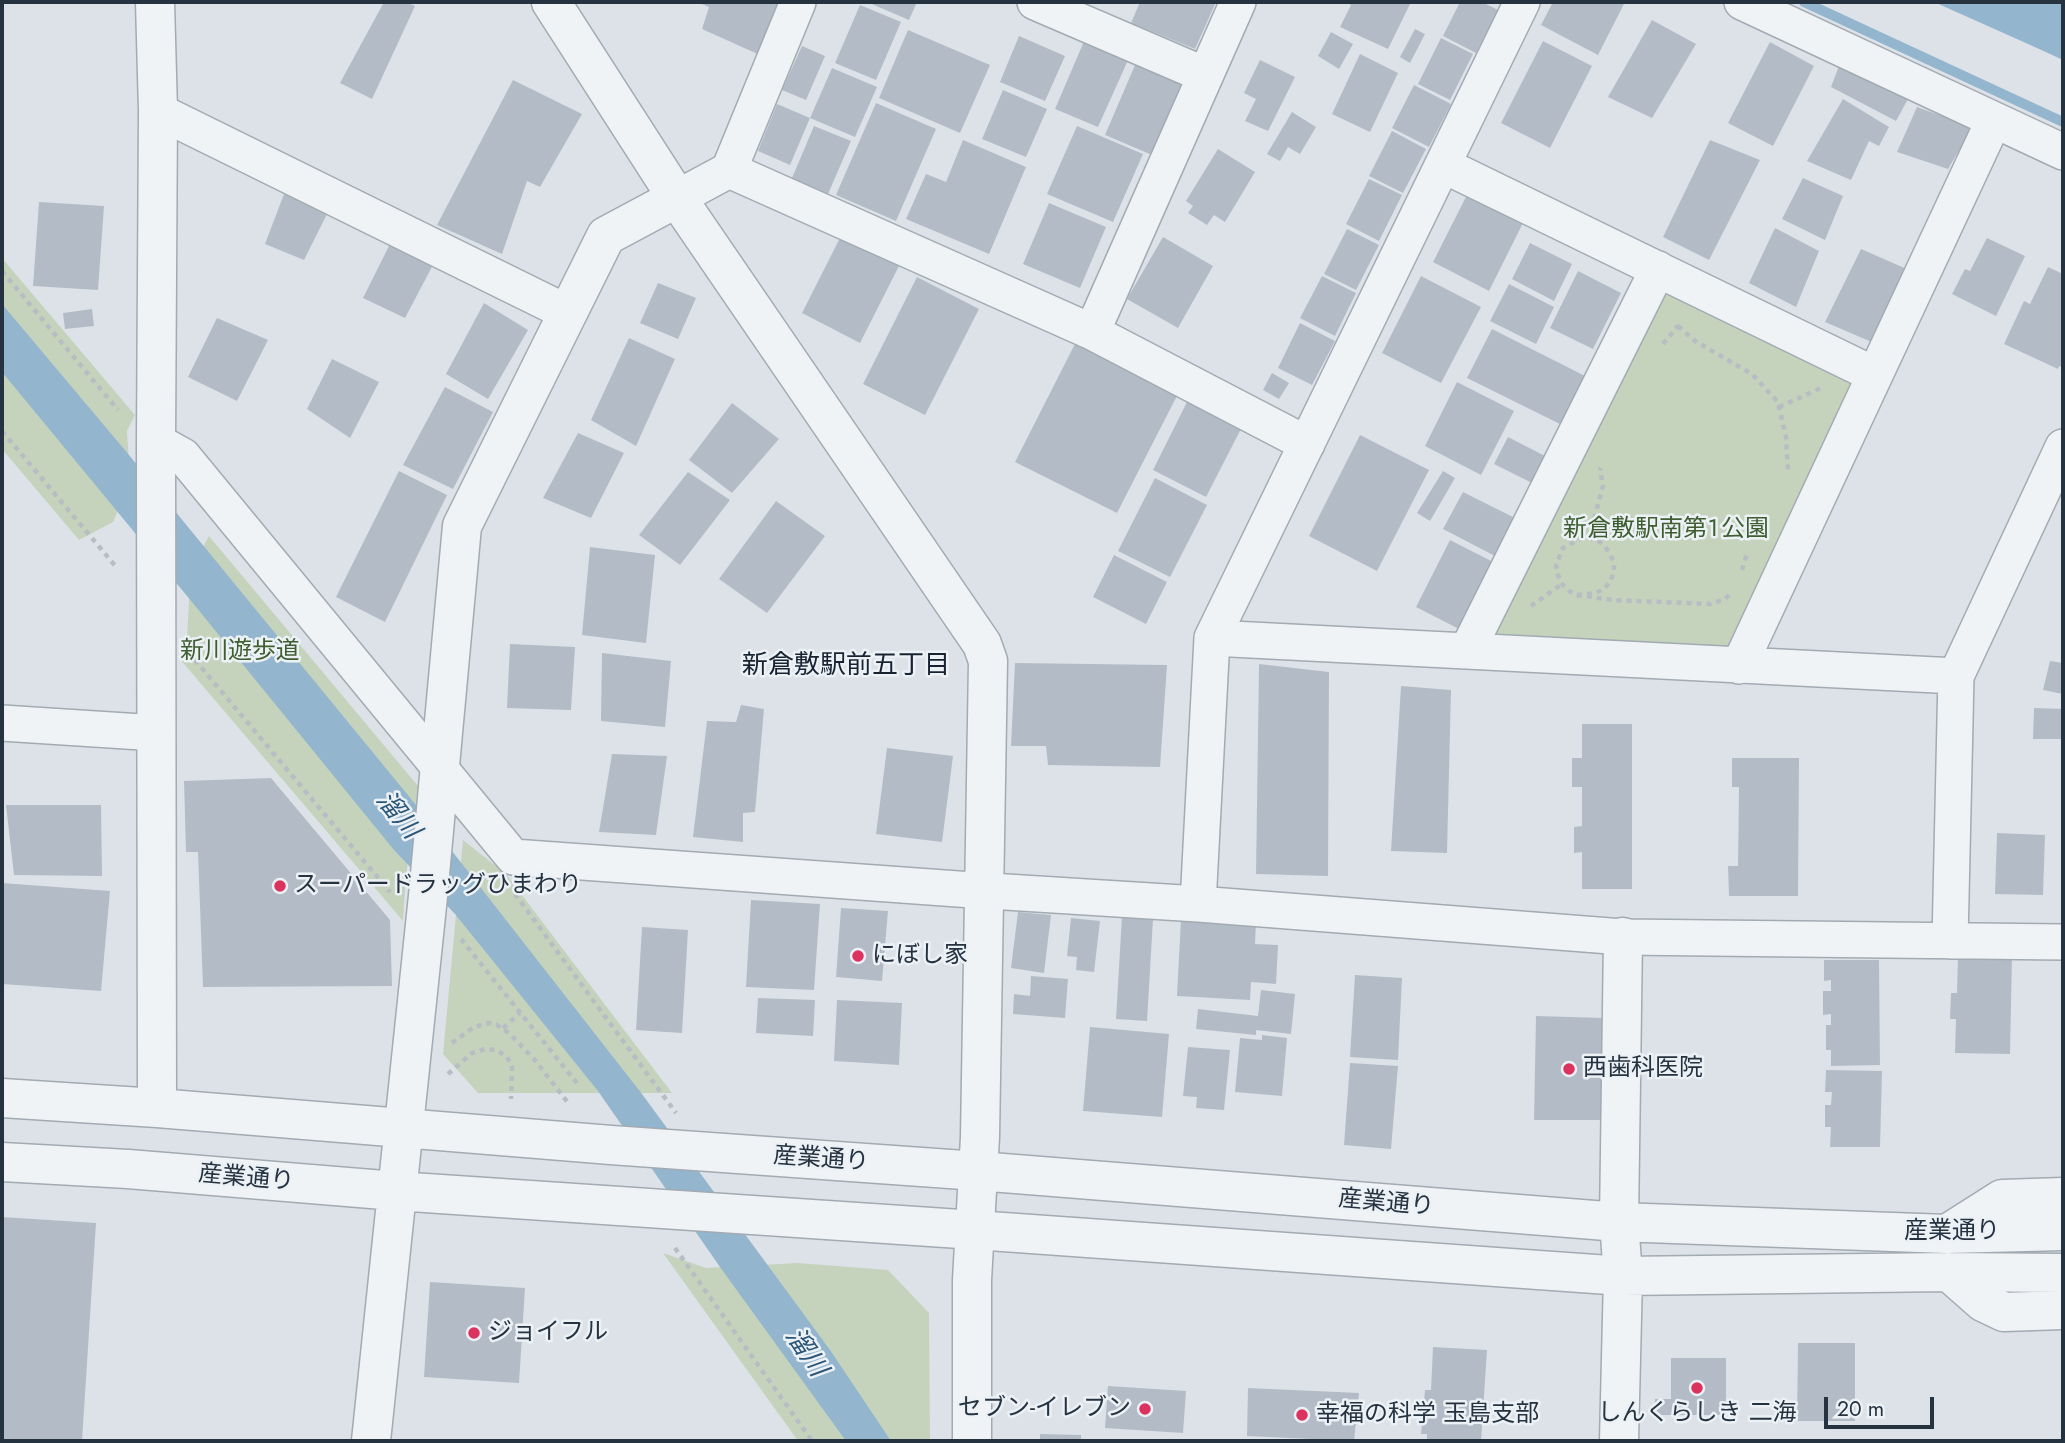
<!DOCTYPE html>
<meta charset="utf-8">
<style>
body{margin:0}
#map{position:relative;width:2065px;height:1443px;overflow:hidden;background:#dde2e8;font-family:Jost,sans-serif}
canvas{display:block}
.frame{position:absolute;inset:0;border:4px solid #253240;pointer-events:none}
.scale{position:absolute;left:1824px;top:1397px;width:110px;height:32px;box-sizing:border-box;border:4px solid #253240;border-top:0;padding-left:9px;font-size:21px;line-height:24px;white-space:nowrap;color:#253240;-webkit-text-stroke:5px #ecf1f6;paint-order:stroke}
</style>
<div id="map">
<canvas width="2065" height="1443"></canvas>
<div class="frame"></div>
<div class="scale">20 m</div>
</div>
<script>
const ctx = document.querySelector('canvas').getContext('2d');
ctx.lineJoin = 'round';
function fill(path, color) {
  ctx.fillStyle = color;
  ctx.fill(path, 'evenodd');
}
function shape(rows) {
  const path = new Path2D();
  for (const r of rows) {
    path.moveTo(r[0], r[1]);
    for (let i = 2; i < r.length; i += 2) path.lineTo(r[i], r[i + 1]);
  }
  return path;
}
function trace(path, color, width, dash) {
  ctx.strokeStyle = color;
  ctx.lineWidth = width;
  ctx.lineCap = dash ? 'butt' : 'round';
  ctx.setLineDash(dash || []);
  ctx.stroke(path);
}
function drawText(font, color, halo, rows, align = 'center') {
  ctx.font = font + ' Jost,"Noto Sans JP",sans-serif';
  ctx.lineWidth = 5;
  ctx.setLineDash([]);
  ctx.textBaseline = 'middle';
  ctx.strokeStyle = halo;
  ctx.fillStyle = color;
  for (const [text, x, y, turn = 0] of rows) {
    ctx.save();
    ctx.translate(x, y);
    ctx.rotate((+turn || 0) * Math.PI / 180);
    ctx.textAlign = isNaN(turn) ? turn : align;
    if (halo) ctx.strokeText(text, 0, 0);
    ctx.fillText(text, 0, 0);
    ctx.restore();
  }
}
fill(shape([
 [2,258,135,415,127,431,130,483,113,522,79,540,2,449],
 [1664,280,1864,377,1735,651,1485,639],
 [209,536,418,786,406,876,403,921,179,658,187,639,190,582,196,560],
 [463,840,506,874,672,1093,478,1093,443,1054],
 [663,1253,706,1268,798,1263,888,1270,929,1313,930,1441,798,1441]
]), '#c5d3bd');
fill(shape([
 [1934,2,2063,2,2063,60,2037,48],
 [2,304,129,455,416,805,642,1094,830,1350,891,1441,846,1441,720,1267,598,1091,455,914,394,850,192,602,2,372]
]), '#93b5cd');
trace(shape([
 [1804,2,2063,122]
]), '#93b5cd', 10);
fill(shape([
 [384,2,406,2,415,6,372,99,340,83],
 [697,2,785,2,762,56,702,29,709,7],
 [867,2,917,2,909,20],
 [1140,2,1216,2,1195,49,1131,23],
 [1344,2,1411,2,1388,49,1340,27,1351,5],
 [1460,2,1482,2,1498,10,1476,53,1443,36],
 [1553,2,1625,2,1598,55,1541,25],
 [860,5,901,22,876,80,835,63],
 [1652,20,1696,44,1652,118,1608,97],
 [1415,29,1425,34,1410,63,1400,57],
 [908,30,990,65,960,133,879,98],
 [1331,32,1353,44,1339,69,1318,56],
 [1019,36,1065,56,1045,101,1000,82],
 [1441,38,1473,54,1450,100,1418,84],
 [1085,39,1129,58,1098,127,1055,109],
 [1543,41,1592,66,1550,148,1501,123],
 [1770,42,1814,66,1773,146,1728,123],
 [802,46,825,56,806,100,782,90],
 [1360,54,1398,73,1370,132,1332,114],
 [1260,60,1295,77,1268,131,1245,121,1256,99,1244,93],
 [1135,65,1182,85,1152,155,1105,135],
 [1839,66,1908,99,1896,121,1831,87],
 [832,68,877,87,855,137,810,118],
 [513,80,582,114,540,187,527,181,502,254,437,225],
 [1414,85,1451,104,1429,147,1392,128],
 [1003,90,1047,109,1026,157,982,139],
 [1843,99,1889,127,1879,146,1869,141,1851,180,1807,161],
 [876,103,936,129,896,221,836,195],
 [777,104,810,118,790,165,758,151],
 [1917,107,1973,127,1948,169,1897,152],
 [1292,112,1316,127,1300,154,1288,147,1280,161,1267,154],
 [814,126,851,141,828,194,792,178],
 [1077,126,1143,154,1113,222,1047,194],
 [1392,131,1426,149,1403,193,1369,176],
 [963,140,1026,167,989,254,906,219,926,174,946,182],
 [1710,140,1760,160,1709,260,1663,237],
 [1218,149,1255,172,1225,222,1214,215,1207,225,1188,213,1193,206,1186,201],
 [1803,178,1843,196,1825,240,1782,219],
 [1369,179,1402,195,1379,241,1346,224],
 [1473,183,1529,211,1489,291,1433,262],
 [284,194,328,212,304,260,265,244],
 [39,202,104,206,98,290,33,286],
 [1049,203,1106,227,1080,288,1023,264],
 [1775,228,1819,251,1796,307,1749,283],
 [1347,229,1379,245,1356,290,1324,274],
 [843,232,901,262,860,343,802,313],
 [1163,237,1213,266,1178,328,1127,299],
 [1987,238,2025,256,1996,316,1952,294,1965,269,1970,271],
 [1530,243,1572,264,1554,301,1512,279],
 [390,244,434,263,405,318,363,298],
 [1861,249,1909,270,1874,343,1825,322],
 [2048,267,2063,274,2063,368,2059,366,2058,369,2004,344,2024,301,2030,304],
 [1578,271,1621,293,1593,349,1550,328],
 [1322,276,1356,293,1335,336,1300,318],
 [1421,276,1481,307,1441,383,1382,353],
 [917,277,979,309,925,415,863,384],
 [658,283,696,298,678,339,640,323],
 [1509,284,1554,307,1536,344,1490,321],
 [484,303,528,330,488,399,446,374],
 [92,309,94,326,65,329,63,313],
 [217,318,268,340,237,401,188,377],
 [1300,323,1335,341,1312,385,1278,368],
 [1492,329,1589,378,1564,426,1467,378],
 [1080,334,1182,386,1117,513,1015,462],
 [629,338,675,359,636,446,591,420],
 [332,359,379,382,350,438,307,409],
 [1272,373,1289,383,1279,399,1263,390],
 [1457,382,1514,411,1481,475,1425,446],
 [445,387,493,412,453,489,403,465],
 [1190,396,1244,423,1206,497,1153,470],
 [732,403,779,439,732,493,689,460],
 [578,433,624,453,591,518,543,498],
 [1360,435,1429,470,1377,571,1309,536],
 [1508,437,1547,457,1534,484,1494,464],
 [399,471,447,495,385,622,336,597],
 [1443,471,1455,478,1430,521,1417,513],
 [688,472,730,500,680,565,639,535],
 [1155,478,1207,505,1170,577,1118,551],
 [1463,492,1515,518,1495,556,1443,529],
 [776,501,825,536,767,613,719,579],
 [1450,540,1497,564,1463,631,1416,607],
 [590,547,655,555,646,643,582,635],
 [1114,555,1167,582,1146,624,1093,597],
 [510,644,575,647,571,710,507,708],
 [602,653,671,661,665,727,601,721],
 [2050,661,2063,663,2063,694,2043,690],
 [1015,663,1167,665,1160,767,1048,765,1046,746,1011,746],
 [1259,664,1329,672,1328,876,1256,874],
 [1401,686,1451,690,1447,853,1391,851],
 [741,705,764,709,755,812,743,813,743,842,693,837,707,721,736,722],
 [2034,708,2063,709,2063,739,2033,739],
 [1582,724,1632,724,1632,889,1582,889,1582,852,1574,853,1574,827,1582,826,1582,787,1572,787,1572,758,1582,758],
 [887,748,953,756,942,842,876,834],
 [612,754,667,756,656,835,599,832],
 [1732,758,1799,758,1798,896,1729,896,1728,866,1738,866,1739,787,1732,787],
 [271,778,390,920,392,986,203,987,198,852,186,852,184,781],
 [6,805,101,805,102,876,14,875],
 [1997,833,2045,835,2043,895,1995,894],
 [2,883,110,891,101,991,2,984],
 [751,900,820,904,814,990,746,987],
 [841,908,888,911,882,981,836,977],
 [1018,912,1051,915,1044,973,1011,968],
 [1122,916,1153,919,1147,1021,1116,1019],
 [1071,918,1100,921,1094,972,1076,970,1077,957,1067,956],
 [1181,919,1256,922,1255,944,1278,945,1276,984,1251,982,1250,1000,1177,996],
 [642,927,688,930,682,1033,636,1030],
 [1958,954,2012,956,2010,1054,1955,1053,1956,1019,1950,1019,1951,993,1957,993],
 [1824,960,1879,960,1880,1065,1831,1066,1831,1050,1826,1050,1826,1025,1831,1025,1831,1014,1823,1015,1823,991,1831,991,1831,980,1824,981],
 [1355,975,1402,978,1398,1060,1350,1057],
 [1031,976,1068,979,1065,1018,1013,1014,1014,994,1030,996],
 [1261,990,1295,994,1291,1034,1256,1030,1256,1035,1196,1029,1198,1009,1258,1016],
 [758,998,815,1000,813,1036,756,1033],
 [837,1000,902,1003,899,1065,834,1061],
 [1536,1016,1604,1018,1602,1120,1534,1120],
 [1090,1027,1169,1034,1162,1117,1083,1111],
 [1262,1035,1287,1038,1282,1096,1235,1092,1240,1038,1262,1040],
 [1188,1047,1230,1050,1224,1110,1196,1108,1197,1097,1183,1096],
 [1350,1063,1398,1066,1391,1149,1344,1145],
 [1826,1070,1882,1071,1880,1147,1830,1147,1831,1127,1825,1127,1825,1105,1831,1105,1832,1092,1825,1092],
 [2,1217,96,1223,82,1441,2,1441],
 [430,1282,525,1288,519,1383,424,1377],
 [1798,1343,1855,1343,1855,1421,1797,1421],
 [1433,1347,1487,1350,1481,1441,1427,1441,1427,1434,1421,1434,1425,1390,1431,1390],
 [1671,1358,1726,1358,1726,1415,1655,1415,1655,1399,1671,1399],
 [1108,1386,1186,1391,1183,1433,1105,1428],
 [1248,1388,1359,1393,1354,1441,1247,1436],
 [1040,1434,1081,1435,1081,1441,1040,1441]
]), '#b3bcc6');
const minor = shape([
 [1035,2,1205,75],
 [1742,2,2063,152],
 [158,111,568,313],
 [1443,165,1875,375],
 [729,170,1092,332,1307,444],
 [677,198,729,170,798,2],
 [1092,332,1238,2],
 [156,441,183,456,513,857,958,889,1198,904,1623,937,2063,942],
 [1212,638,1956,676],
 [1467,651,1658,269],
 [1739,666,1994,120],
 [2,723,157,733],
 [1198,904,1212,638,1522,2],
 [1950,941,1956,676,2063,447]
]);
const tertiary = shape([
 [155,2,158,111,156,441,157,1108],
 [551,2,677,198,982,644,988,661,980,1137,972,1280,972,1441],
 [2,1098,157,1108,611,1145,978,1171,1619,1222,1947,1234,2063,1231],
 [2,1162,128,1169,396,1191,975,1230,1623,1276,1949,1272,2063,1273],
 [1947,1234,2002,1199,2063,1197],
 [1949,1272,1983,1302,2004,1312,2063,1310],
 [371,1441,428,896,462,526,606,236,677,198],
 [1619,1441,1623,1276,1619,1222,1623,937]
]);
trace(minor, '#a2aab2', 38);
trace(tertiary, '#a2aab2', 41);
trace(shape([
 [2,271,118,410],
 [1678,326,1695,341,1752,374,1778,402,1786,437,1788,471],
 [1663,344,1678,326,1678,323],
 [1779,407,1821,388],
 [2,431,117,568],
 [1589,538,1603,486,1600,470,1601,468],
 [1742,570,1746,557,1749,553],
 [1577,595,1596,593,1605,588,1611,580,1614,571,1614,562,1605,546,1597,540,1589,538,1580,539,1563,548,1556,565,1558,575,1562,584,1569,591,1577,595,1613,600,1710,604,1725,599,1731,593],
 [1531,606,1562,584],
 [195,660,390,892],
 [515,894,676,1113],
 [461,939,580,1087],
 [503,1028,520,1013],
 [452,1043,474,1027,489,1023,497,1025,510,1034,534,1059,569,1104],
 [448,1074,472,1053,485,1049,497,1050,507,1057,512,1066,511,1099],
 [675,1248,812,1441]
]), '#b7bdc3', 4.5, [5, 5]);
trace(minor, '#f0f3f6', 35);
trace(tertiary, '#f0f3f6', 38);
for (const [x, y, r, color] of [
 [280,886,7,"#dc335e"],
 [858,956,7,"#dc335e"],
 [1569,1069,7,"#dc335e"],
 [474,1333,7,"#dc335e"],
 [1697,1388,7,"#dc335e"],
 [1145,1409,7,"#dc335e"],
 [1302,1415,7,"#dc335e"]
]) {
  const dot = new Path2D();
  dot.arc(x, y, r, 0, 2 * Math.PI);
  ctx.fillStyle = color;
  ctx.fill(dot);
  trace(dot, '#ecf1f6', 2.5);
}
drawText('24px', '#3e5e30', '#ecf1f6', [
 ["新倉敷駅南第１公園",1666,530],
 ["新川遊歩道",240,652]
]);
drawText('24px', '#253240', '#ecf1f6', [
 ["スーパードラッグひまわり",294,886],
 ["にぼし家",872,956],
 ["西歯科医院",1583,1069],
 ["ジョイフル",488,1333],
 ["セブン-イレブン",1131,1409,"right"],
 ["しんくらしき 二海",1697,1414,"center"],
 ["幸福の科学 玉島支部",1316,1415]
], 'left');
drawText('24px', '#253240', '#ecf1f6', [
 ["産業通り",821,1160,4],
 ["産業通り",246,1179,5],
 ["産業通り",1386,1204,5],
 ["産業通り",1952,1232]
]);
drawText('26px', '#172331', '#ecf1f6', [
 ["新倉敷駅前五丁目",846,667]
]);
drawText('italic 26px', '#2b5678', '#ecf1f6', [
 ["溜川",397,816,51],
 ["溜川",805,1353,56]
]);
</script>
